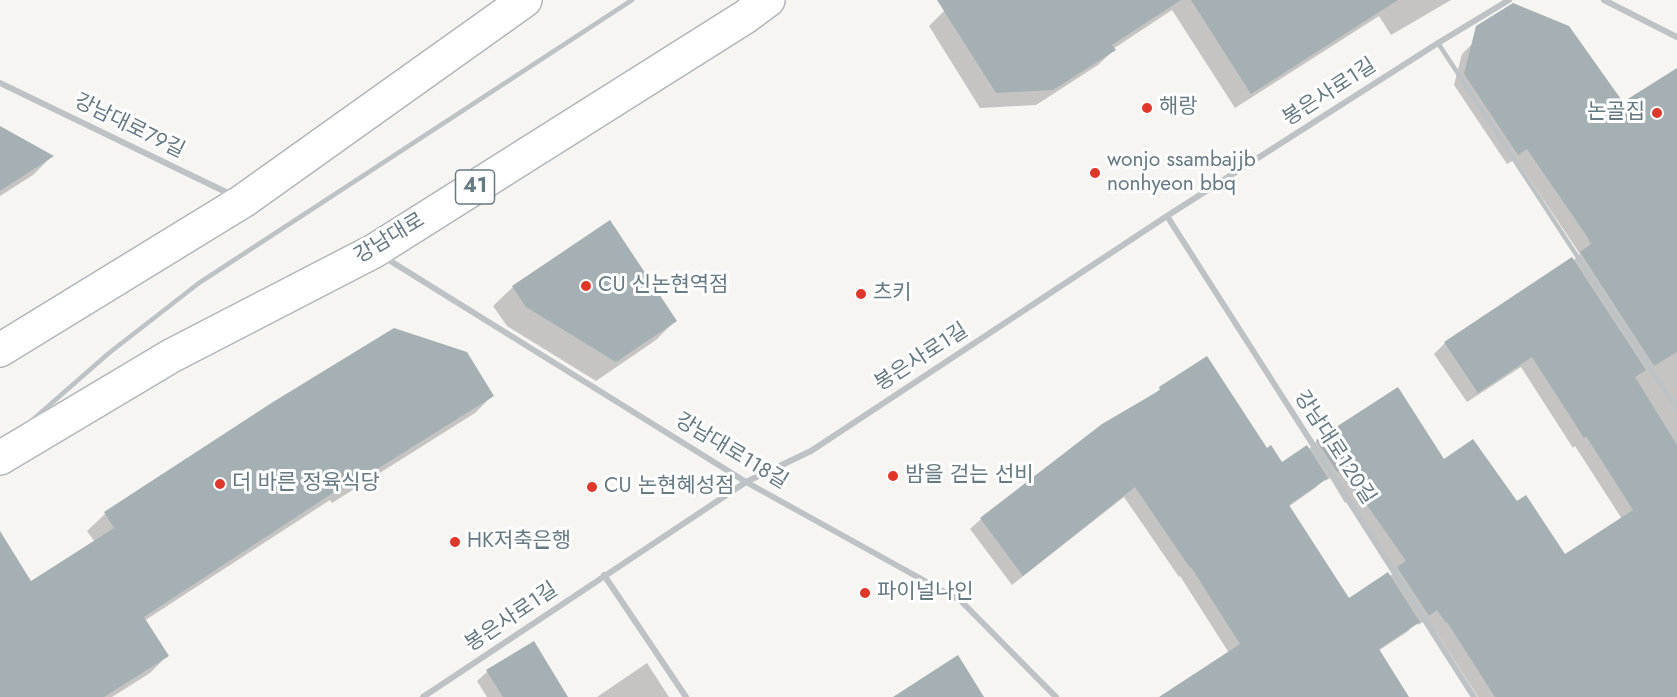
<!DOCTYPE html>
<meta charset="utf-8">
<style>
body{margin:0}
canvas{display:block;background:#f6f5f2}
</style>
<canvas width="1677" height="697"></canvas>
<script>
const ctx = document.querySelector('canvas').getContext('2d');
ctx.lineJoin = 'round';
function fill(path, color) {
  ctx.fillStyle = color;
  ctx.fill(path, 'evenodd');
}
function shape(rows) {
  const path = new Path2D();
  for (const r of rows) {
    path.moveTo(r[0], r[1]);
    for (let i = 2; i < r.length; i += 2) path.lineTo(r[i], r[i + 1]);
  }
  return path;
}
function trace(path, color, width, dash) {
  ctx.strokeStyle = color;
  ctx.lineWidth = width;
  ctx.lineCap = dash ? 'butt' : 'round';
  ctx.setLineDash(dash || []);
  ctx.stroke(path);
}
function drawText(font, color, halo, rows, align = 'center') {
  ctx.font = font + ' Jost,"Noto Sans KR",sans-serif';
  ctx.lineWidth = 6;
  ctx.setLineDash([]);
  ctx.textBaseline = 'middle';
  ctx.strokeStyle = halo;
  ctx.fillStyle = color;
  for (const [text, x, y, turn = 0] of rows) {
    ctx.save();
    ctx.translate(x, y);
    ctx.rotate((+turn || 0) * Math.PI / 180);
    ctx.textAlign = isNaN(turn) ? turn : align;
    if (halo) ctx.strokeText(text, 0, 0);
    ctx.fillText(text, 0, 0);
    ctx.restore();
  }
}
fill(shape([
 [962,0,1451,0,1391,35,1379,16,1235,108,1172,10,1113,49,1114,50,1098,65,1036,105,980,108,929,26,944,11],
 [1473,43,1623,104,1677,80,1677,697,1478,697,1436,632,1435,633,1426,620,1418,625,1416,623,1407,632,1378,651,1407,697,1162,697,1229,653,1180,576,1179,577,1124,497,1012,585,970,529,981,519,1103,426,1151,397,1160,389,1266,450,1281,464,1308,450,1317,441,1444,461,1517,503,1565,556,1622,519,1575,446,1573,448,1521,367,1467,402,1434,354,1445,343,1572,259,1573,261,1580,254,1516,159,1507,164,1454,85,1462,54],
 [1330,478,1345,503,1346,502,1395,571,1389,577,1349,600,1288,507,1315,488,1324,479,1325,481],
 [0,128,52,156,33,175,0,196],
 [513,287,675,321,656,340,596,381,507,326,493,306],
 [492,396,475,413,332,503,330,500,144,621,167,656,150,673,112,697,0,697,0,569,31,583,95,542,87,531,105,514,274,404],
 [647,663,669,697,597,697],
 [487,672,567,697,487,697,477,681]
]), '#0003');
fill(shape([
 [937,0,1181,0,1112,45,1116,50,1053,90,996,93],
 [1191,0,1398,0,1251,94],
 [1513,3,1569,26,1623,102,1677,68,1677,352,1654,366,1580,252,1591,244,1586,235,1527,149,1518,155,1464,74,1476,26],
 [0,126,54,156,0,191],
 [610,220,677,321,616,362,526,307,512,286],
 [1572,257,1646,370,1635,377,1677,445,1677,697,1495,697,1447,622,1446,623,1437,610,1429,616,1397,567,1406,561,1358,492,1356,493,1341,469,1337,472,1316,440,1398,387,1444,459,1473,439,1517,501,1526,495,1565,554,1633,510,1586,436,1584,438,1532,357,1478,393,1444,342],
 [394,328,467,352,494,396,350,486,348,483,144,617,169,656,104,697,0,697,0,531,31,581,114,528,104,512,273,402],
 [1207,356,1267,448,1271,445,1282,462,1307,445,1328,478,1289,505,1349,598,1388,572,1420,622,1379,649,1409,697,1159,697,1240,644,1191,567,1190,568,1135,487,1023,576,980,518,1102,424,1160,390,1159,387],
 [534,641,568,697,503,697,486,670],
 [958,655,984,697,893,697]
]), '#a5b0b4');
const primary = shape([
 [0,350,243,201,525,0],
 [0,458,171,356,374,251,745,17,768,0]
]);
trace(primary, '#b0b6b9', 36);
trace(shape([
 [1438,43,1677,409],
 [29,423,109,353,199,283,632,0]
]), '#bcc2c5', 4.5);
trace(shape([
 [1604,0,1677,37],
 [0,83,232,195],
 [1167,216,1474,697],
 [384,257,746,482,961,601,1056,697],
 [604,575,686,697],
 [423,697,746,482,811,451,1167,216,1438,43,1509,0]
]), '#bcc2c5', 6);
trace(primary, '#fff', 33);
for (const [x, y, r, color] of [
 [1147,108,6,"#df3729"],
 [1657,113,6,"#df3729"],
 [1095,173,6,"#df3729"],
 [586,286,6,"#df3729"],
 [861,294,6,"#df3729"],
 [893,476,6,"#df3729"],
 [220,484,6,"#df3729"],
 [592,487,6,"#df3729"],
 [455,542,6,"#df3729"],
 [865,593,6,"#df3729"]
]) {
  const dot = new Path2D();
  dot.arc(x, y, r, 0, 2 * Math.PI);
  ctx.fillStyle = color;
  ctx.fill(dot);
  trace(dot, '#fff', 2);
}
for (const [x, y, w] of [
 [475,187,39]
]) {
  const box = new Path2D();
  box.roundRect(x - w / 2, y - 17, w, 34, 4.5);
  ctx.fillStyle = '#fff';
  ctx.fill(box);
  trace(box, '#657a83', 1.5);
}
drawText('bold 20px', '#657a83', null, [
 ["41",475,187]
]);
drawText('21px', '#657a83', '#fff', [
 ["봉은사로1길",1330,93,-33],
 ["강남대로79길",129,127,26],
 ["강남대로",390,239,-31],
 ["봉은사로1길",922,358,-33],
 ["강남대로120길",1334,448,57],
 ["강남대로118길",731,452,31],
 ["봉은사로1길",512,618,-34]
]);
drawText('21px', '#657a83', '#fff', [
 ["해랑",1159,108],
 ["논골집",1645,113,"right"],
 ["wonjo ssambajjb",1107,161],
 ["nonhyeon bbq",1107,185],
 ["CU 신논현역점",598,286],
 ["츠키",873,294],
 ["밤을 걷는 선비",905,476],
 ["더 바른 정육식당",232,484],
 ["CU 논현혜성점",604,487],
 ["HK저축은행",467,542],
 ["파이널나인",877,593]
], 'left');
</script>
